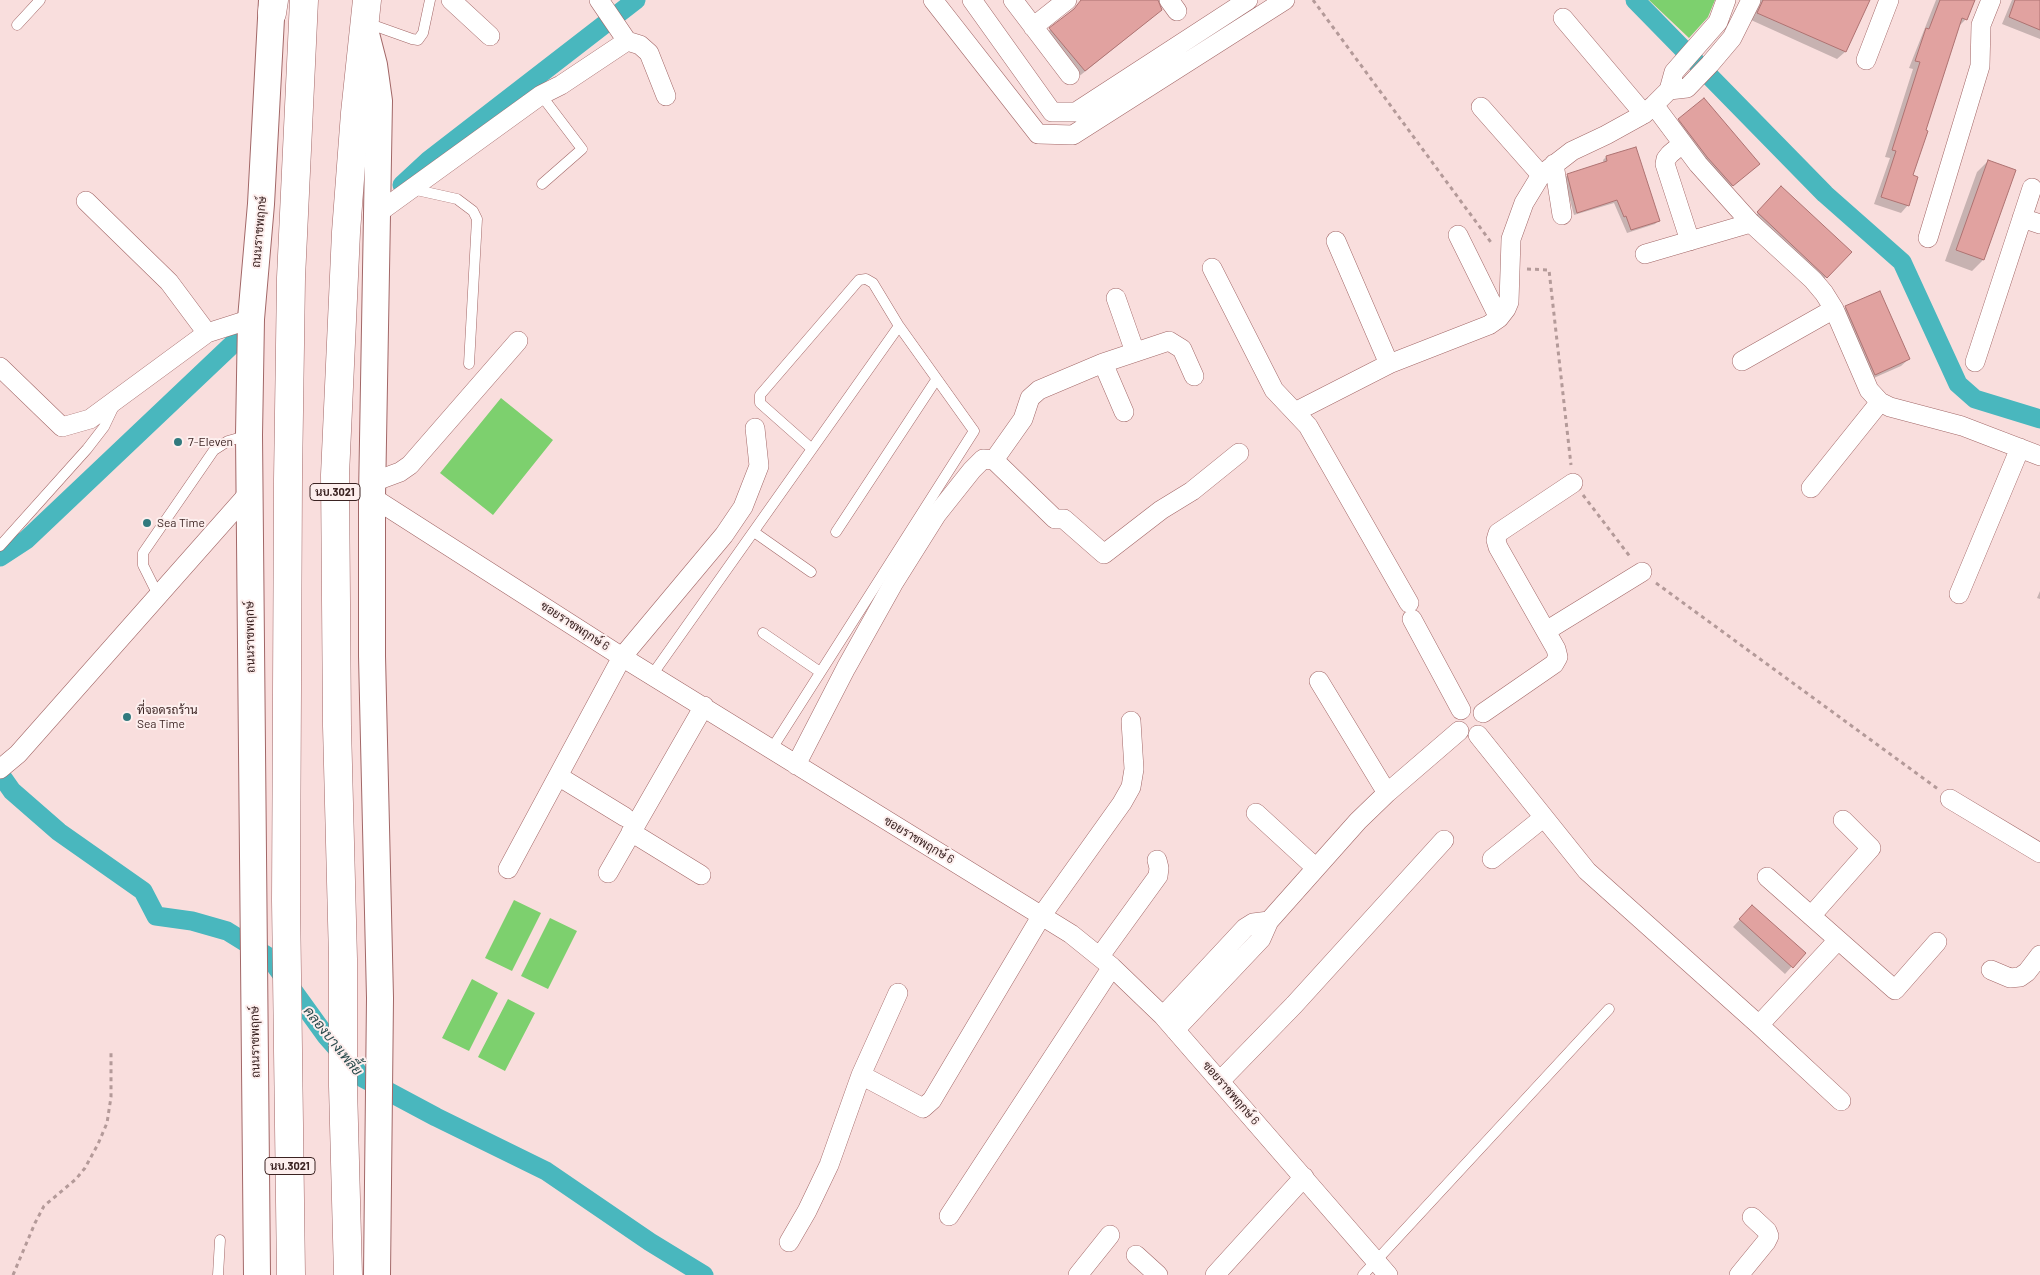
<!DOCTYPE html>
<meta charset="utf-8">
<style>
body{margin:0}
canvas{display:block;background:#f9dedd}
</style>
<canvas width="2040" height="1275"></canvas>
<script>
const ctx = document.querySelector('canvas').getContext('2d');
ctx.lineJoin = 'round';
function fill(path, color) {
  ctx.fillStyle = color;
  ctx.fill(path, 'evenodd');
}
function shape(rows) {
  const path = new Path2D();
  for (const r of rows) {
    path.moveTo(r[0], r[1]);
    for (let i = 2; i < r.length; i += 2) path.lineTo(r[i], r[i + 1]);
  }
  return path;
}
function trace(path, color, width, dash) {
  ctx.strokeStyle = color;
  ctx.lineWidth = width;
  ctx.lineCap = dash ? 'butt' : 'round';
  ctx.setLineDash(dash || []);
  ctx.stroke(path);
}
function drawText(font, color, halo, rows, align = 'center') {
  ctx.font = font + ' Barlow,Sarabun,sans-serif';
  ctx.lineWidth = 4;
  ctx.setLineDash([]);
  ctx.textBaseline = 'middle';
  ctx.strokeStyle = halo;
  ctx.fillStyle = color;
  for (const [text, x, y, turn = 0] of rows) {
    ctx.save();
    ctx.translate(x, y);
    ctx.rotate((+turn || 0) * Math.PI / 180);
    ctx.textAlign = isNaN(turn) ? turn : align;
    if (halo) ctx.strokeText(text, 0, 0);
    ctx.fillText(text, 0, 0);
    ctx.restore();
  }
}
fill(shape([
 [1649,0,1715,0,1708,17,1689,38],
 [501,398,553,440,493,515,440,473],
 [514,900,541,913,512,971,485,958],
 [550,918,577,931,548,989,521,976],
 [472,979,498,993,469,1051,442,1038],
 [508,999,535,1013,505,1071,478,1057]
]), '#7dd06e');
fill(shape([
 [1087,0,1157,0,1153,17,1077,78,1043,36,1081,2],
 [1760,0,1869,0,1845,52,1837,59,1751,20],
 [1936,0,1973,0,1966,19,1959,26,1911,176,1908,205,1901,213,1874,204,1890,158,1885,157,1913,69,1909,68],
 [2012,0,2035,0,2040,2,2040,39,2002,24],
 [1679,120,1752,170,1726,191,1673,126],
 [1606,157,1658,221,1655,224,1627,233,1614,203,1574,215,1564,178,1568,175,1604,164,1603,160],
 [1988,161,2015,171,1983,260,1972,271,1945,261,1977,172],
 [1781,188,1850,252,1823,280,1755,216],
 [1846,307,1909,359,1901,366,1867,381,1838,314],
 [2040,591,2040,599,2037,598],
 [1745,914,1804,953,1785,974,1733,927]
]), '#0003');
trace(shape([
 [1635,0,1825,194,1902,262,1958,384,1975,399,2040,419],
 [402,185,429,160,636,0],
 [0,557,26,540,237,340],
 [0,774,12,791,59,832,143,891,156,916,192,921,227,931,269,957,326,1036,363,1078,436,1117,546,1171,650,1242,704,1275]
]), '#49b7be', 19);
const building = shape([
 [1081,0,1158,0,1162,10,1085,71,1049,28,1074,9,1081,0],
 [1763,0,1870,0,1846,52,1757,13,1763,0],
 [1940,0,1975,0,1967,20,1962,18,1926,130,1928,131,1913,175,1918,177,1909,206,1881,197,1896,151,1892,150,1920,62,1915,61,1926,28,1929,29,1940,0],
 [2015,0,2040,0,2040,30,2009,17,2015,0],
 [1704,98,1760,164,1733,186,1707,157,1678,119,1704,98],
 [1636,147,1660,221,1631,230,1626,216,1624,217,1617,200,1577,213,1567,174,1607,161,1606,156,1636,147],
 [1988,160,2016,170,1984,260,1956,250,1988,160],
 [1781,186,1852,252,1827,278,1757,212,1781,186],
 [1880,291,1910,359,1875,375,1845,306,1880,291],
 [1752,905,1806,953,1793,968,1739,919,1752,905]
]);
fill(building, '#e1a2a0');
trace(building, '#ae7372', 1);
const lane = shape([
 [367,23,412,39,418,40,423,33,430,0],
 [17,25,40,0],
 [541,95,582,149,542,184],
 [412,189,457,199,473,211,477,219,469,364],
 [812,449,760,403,760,395,859,280,866,279,873,283,899,326],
 [754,532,811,572],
 [836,532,936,380],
 [0,546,87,449,104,427,115,404],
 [158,595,143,565,143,553,214,450,228,441,249,435],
 [763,633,820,672],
 [652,675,899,326,974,431,771,750],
 [218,1275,220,1240],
 [1363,1275,1609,1009]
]);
const street = shape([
 [451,0,490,36],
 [599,0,627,41],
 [933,0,1038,134,1073,135,1285,0],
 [972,0,1052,112,1076,112,1248,0],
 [1013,0,1070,75],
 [1169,0,1177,11],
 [1563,18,1644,114],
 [1033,27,1067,0],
 [1866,60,1889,0],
 [1669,90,1687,88,1710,64,1732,38,1751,0],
 [1654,105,1698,164,1751,223,1813,280,1824,293,1834,309,1869,390,1880,402,1890,407,1962,426,2040,456],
 [1481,107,1541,175],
 [1682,144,1670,154,1666,159,1665,164,1690,241],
 [1554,164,1562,215],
 [86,201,169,282,207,333],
 [378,213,541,95,561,85,627,41,640,45,649,53,666,96],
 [2022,218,2040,224],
 [1458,235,1499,318],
 [1928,238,1980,66,1981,25,1991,0],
 [1336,241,1389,364],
 [1645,254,1751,223],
 [1212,268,1274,390,1308,426,1409,603],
 [1116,298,1135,352],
 [1742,361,1834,309],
 [1975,362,2032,188],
 [1103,363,1124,412],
 [0,367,62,427,90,419,207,333,251,319],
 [1295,412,1389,364,1489,325,1499,318,1506,309,1509,302,1511,239,1524,203,1541,175,1572,151,1606,135,1644,114,1654,105,1669,90,1674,72,1718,22,1726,0],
 [994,460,1023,419,1030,398,1039,390,1103,363,1169,341,1182,349,1194,376],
 [373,482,400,472,410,465,518,341],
 [1811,488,1880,402],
 [372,497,622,657,1071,934,1112,967,1163,1016,1388,1275],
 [1959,594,2020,448],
 [1412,619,1461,710],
 [1546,631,1642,572],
 [1319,681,1387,793],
 [1483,713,1554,664,1558,657,1556,649,1498,547,1496,540,1498,533,1573,483],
 [1478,735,1587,871,1759,1025,1841,1101],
 [796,765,846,668,893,584,937,514,972,470,983,459,994,460,1055,519,1064,519,1104,554,1161,510,1192,491,1239,453],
 [0,769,18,754,248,494],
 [558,776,625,817],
 [1950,799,2040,853],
 [1256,813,1316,868],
 [631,832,701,875],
 [1492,859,1543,818],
 [508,869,622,657,724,535,743,507,759,466,755,428],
 [608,873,704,706],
 [1767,877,1895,990,1937,942],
 [1811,916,1871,848,1843,820],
 [1100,956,1158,876,1159,868,1157,860],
 [1991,970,2010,978,2020,977,2027,972,2040,955],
 [898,993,861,1075,923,1108,932,1100,1042,915,1122,803,1131,787,1134,769,1131,721],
 [1163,1016,1245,928,1253,923,1269,921],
 [1759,1025,1838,940],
 [1175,1030,1261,939,1269,921,1358,821,1387,793,1459,731],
 [1220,1081,1294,1005,1444,840],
 [949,1216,1112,967],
 [789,1242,807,1211,829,1165,861,1075],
 [1136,1255,1158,1275],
 [1078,1275,1110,1235],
 [1215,1275,1304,1177],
 [1739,1275,1766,1242,1769,1236,1767,1231,1752,1217]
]);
const secondary = shape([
 [365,30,374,65,379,101,372,497,372,656,380,998,377,1275],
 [257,1275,249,435,251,319,261,204,272,0]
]);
const primary = shape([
 [272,13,274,0],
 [291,1275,286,900,288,479,291,278,304,0],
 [348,1275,343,1086,343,959,337,726,335,475,346,232,355,113,367,0]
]);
trace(lane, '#a26767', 11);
trace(street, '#a26767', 20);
trace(secondary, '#a26767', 28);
trace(primary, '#a26767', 29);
trace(shape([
 [1313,0,1493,245],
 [1527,269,1549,270,1571,465],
 [1583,495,1631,558],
 [1656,583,1938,789],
 [13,1275,35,1223,44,1206,76,1179,85,1168,98,1144,107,1123,111,1097,111,1053]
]), '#b49a99', 3, [4, 4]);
trace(lane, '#fff', 10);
trace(street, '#fff', 19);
trace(secondary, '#fff', 26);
trace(primary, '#fff', 28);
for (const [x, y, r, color] of [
 [178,442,5,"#317a7e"],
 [147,523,5,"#317a7e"],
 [127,717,5,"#317a7e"]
]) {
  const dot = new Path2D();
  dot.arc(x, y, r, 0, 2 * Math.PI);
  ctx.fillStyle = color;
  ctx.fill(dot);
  trace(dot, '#fdefee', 2);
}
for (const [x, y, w] of [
 [335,492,50],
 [290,1166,50]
]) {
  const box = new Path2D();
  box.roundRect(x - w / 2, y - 8.5, w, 17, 4);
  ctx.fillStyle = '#fdefee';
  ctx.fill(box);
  trace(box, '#3b2322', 1);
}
drawText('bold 11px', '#3b2322', null, [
 ["นบ.3021",335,492],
 ["นบ.3021",290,1166]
]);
drawText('12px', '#3b2322', '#fdefee', [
 ["ถนนราชพฤกษ์",259,232,-85],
 ["ซอยราชพฤกษ์ 6",575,626,33],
 ["ถนนราชพฤกษ์",250,637,-91],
 ["ซอยราชพฤกษ์ 6",919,840,31],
 ["ถนนราชพฤกษ์",255,1042,-91],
 ["ซอยราชพฤกษ์ 6",1231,1093,49]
]);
drawText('12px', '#3b2322', '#fdefee', [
 ["7-Eleven",188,442],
 ["Sea Time",157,523],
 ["ที่จอดรถร้าน",137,710],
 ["Sea Time",137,724]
], 'left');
drawText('italic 14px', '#294a4c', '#fdefee', [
 ["คลองบางเพลี้ย",333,1041,51]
]);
</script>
